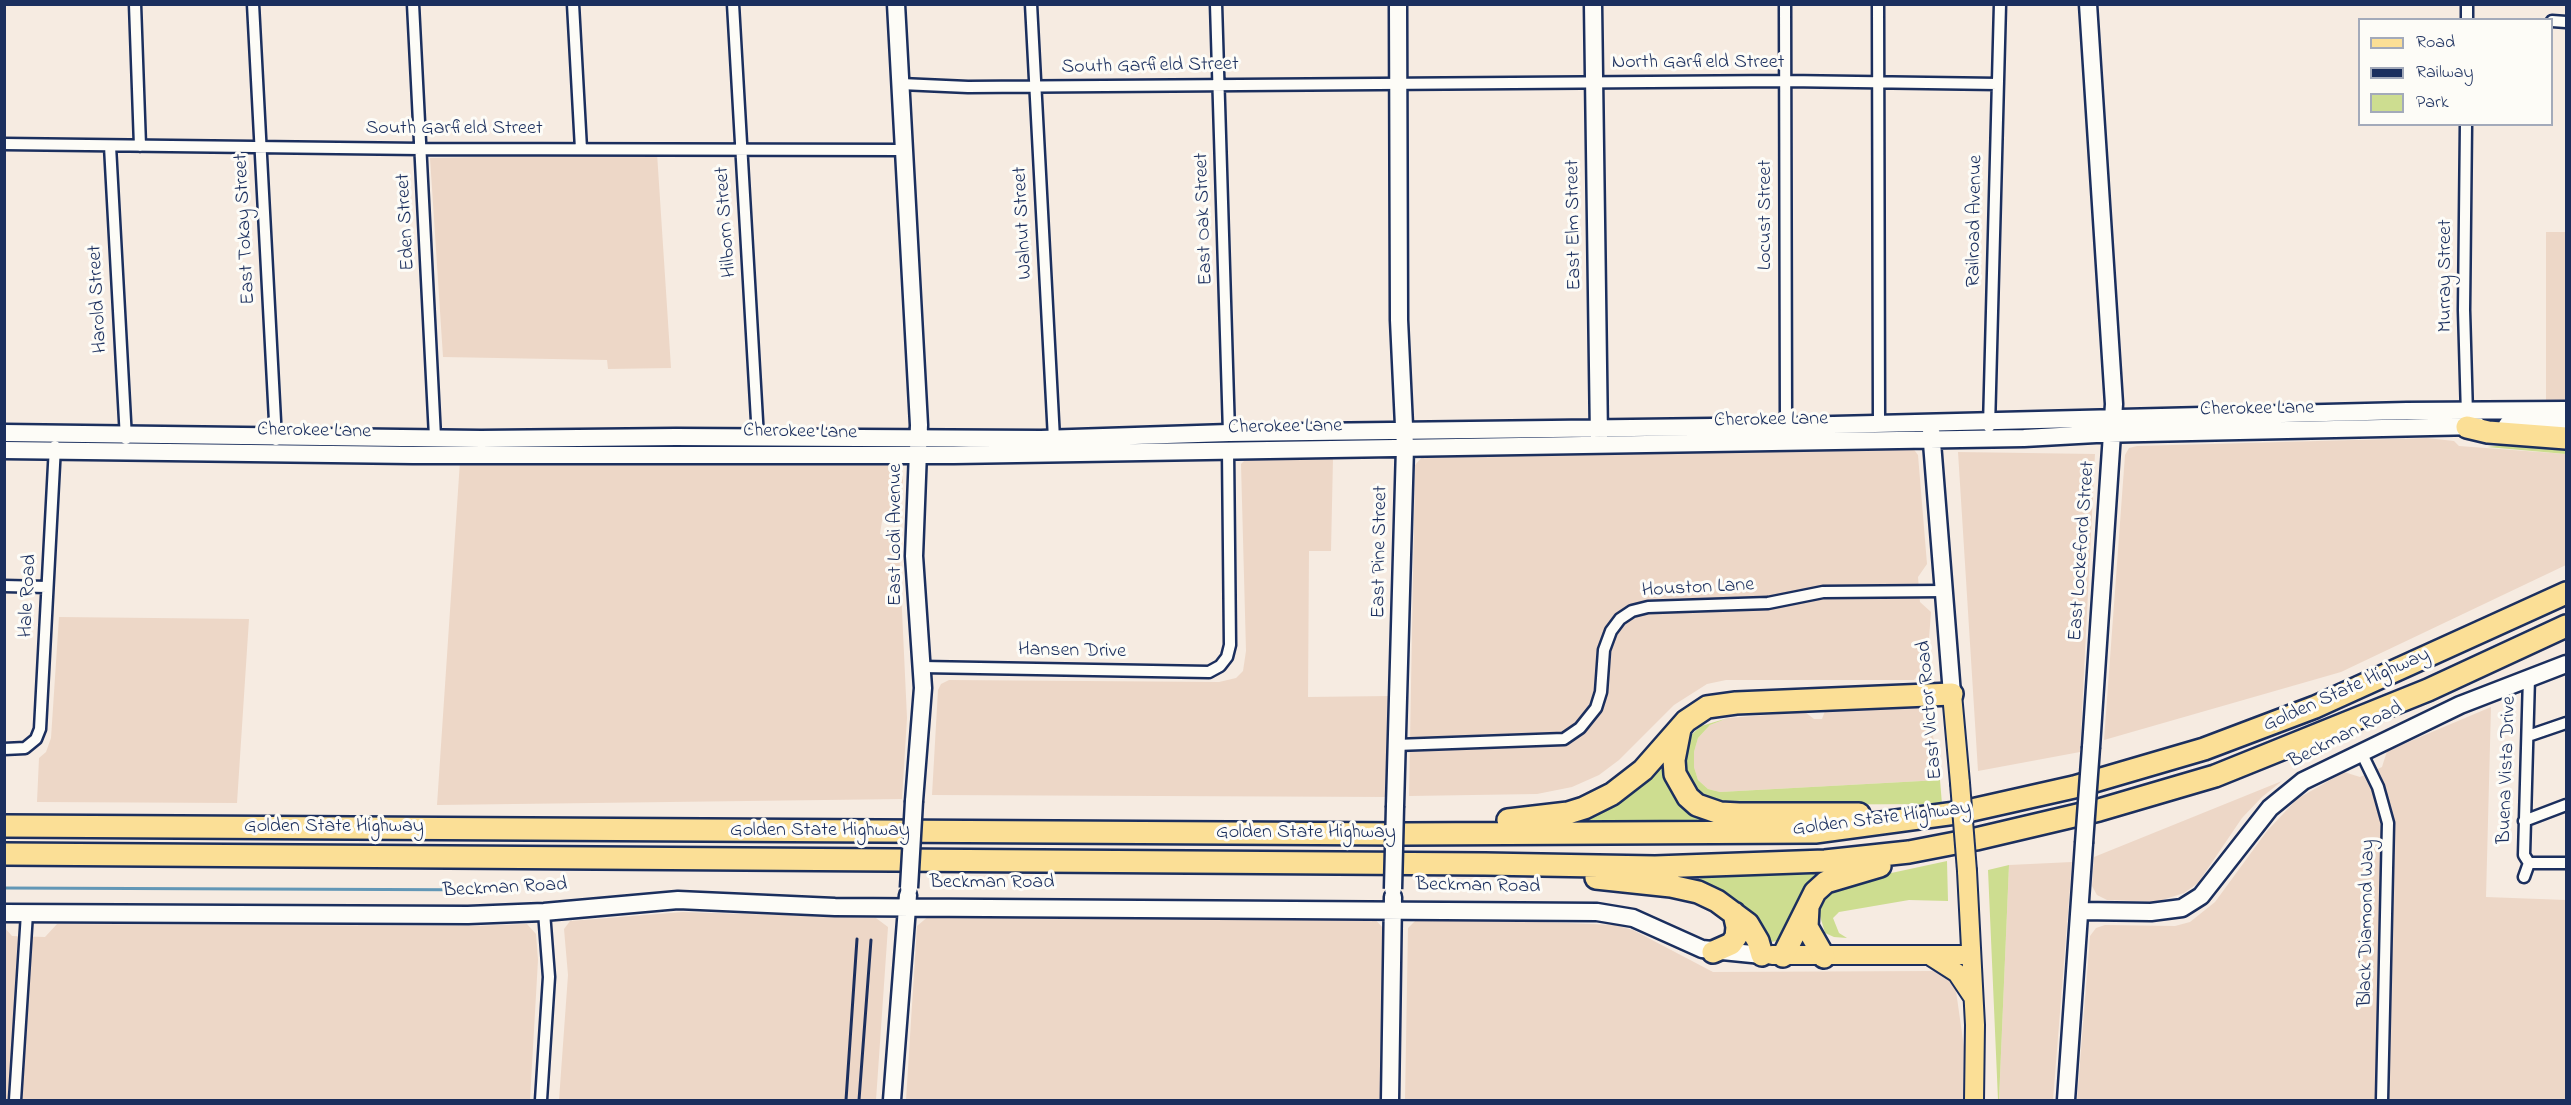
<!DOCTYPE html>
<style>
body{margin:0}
#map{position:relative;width:2571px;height:1105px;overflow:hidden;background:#f6ebe1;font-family:"Indie Flower",sans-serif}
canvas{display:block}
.frame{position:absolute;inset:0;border:6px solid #1b2f5e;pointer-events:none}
.legend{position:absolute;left:2358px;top:18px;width:195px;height:108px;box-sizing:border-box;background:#fdfcf7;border:2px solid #a3aaba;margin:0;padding:8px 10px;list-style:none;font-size:18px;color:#1b2f5e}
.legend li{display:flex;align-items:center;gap:12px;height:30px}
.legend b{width:30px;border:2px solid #a3aaba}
</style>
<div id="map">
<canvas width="2571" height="1105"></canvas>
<div class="frame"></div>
<ul class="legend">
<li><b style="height:8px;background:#fbdf96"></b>Road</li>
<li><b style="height:8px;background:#1b2f5e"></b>Railway</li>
<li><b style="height:16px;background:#cddd90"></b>Park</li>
</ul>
</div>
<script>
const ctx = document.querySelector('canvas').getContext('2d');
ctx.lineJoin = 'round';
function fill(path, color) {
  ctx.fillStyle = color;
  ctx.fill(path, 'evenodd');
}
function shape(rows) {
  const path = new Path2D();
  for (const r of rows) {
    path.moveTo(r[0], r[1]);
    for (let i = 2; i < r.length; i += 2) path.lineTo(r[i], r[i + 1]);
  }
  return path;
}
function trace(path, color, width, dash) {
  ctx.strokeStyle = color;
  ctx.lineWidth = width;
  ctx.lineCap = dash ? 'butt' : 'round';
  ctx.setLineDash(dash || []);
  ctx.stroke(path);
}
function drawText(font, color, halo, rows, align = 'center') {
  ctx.font = font + ' "Indie Flower",sans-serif';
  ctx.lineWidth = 6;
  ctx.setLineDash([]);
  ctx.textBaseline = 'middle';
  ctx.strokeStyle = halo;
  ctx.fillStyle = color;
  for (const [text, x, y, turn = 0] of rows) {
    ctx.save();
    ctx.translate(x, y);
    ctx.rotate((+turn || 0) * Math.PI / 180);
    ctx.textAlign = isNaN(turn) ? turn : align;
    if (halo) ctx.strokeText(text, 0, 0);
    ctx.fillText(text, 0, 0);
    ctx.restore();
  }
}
fill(shape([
 [657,153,671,368,608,369,607,360,443,357,430,158],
 [2546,232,2566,232,2566,400,2546,400],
 [2427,438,2454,441,2459,446,2566,454,2566,565,2341,672,2104,740,2125,455,2129,448,2137,446],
 [1912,447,1918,455,1927,564,1918,577,1920,602,1931,612,1927,665,1914,680,1726,680,1707,684,1674,705,1619,760,1599,775,1572,787,1537,794,1409,796,1415,465,1423,456],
 [1958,452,2095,454,2080,752,1978,771],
 [1333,458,1331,551,1309,551,1308,697,1390,696,1387,797,932,795,938,690,941,684,949,680,1219,682,1236,678,1243,671,1246,651,1241,464,1245,460],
 [460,461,888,465,898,470,903,480,900,514,891,522,882,521,880,534,894,538,899,546,907,718,902,799,437,805],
 [59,617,249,619,237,803,37,802,39,758,46,752,51,738],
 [1915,707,1925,713,1931,723,1940,780,1720,792,1708,789,1698,780,1694,767,1694,752,1698,738,1710,725,1728,718,1805,712,1814,719,1822,719,1825,711],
 [2491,707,2486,897,2566,900,2566,1100,2077,1100,2090,936,2096,928,2105,925,2175,926,2190,922,2215,902,2267,831,2297,799,2344,772,2360,777,2382,767,2387,751],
 [2282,781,2262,797,2242,818,2198,883,2184,893,2156,902,2107,900,2097,895,2092,886,2094,857],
 [2072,862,2053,1100,1999,1100,2009,865],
 [683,912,876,918,888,927,876,1100,559,1100,568,975,564,929,570,921],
 [930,915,1372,916,1383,928,1380,1100,906,1100,917,926],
 [1419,917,1615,925,1633,930,1713,972,1933,971,1944,975,1955,984,1964,1047,1963,1100,1405,1100,1408,928],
 [57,924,469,926,527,924,536,934,538,960,530,1100,5,1100,4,927,12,936,45,937]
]), '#edd7c7');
fill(shape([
 [2507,445,2566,448,2566,454,2487,447],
 [1728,718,1710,725,1698,738,1694,752,1694,767,1698,780,1708,789,1720,792,1940,780,1942,804,1728,805,1709,801,1695,791,1686,776,1684,750,1690,736,1701,726],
 [1657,766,1668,771,1737,822,1580,820],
 [1947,861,1948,901,1909,900,1839,912,1833,918,1839,933,1847,938,1834,937,1825,933,1818,909,1825,893,1868,878],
 [2009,865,1999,1100,1998,1100,1988,870],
 [1819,869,1806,886,1785,933,1777,941,1771,942,1701,886,1700,878]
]), '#cddd90');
trace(shape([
 [4,888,510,890]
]), '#6297b6', 3);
const street = shape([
 [135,4,140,146],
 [253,4,276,440],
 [413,4,435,437],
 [573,4,581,149],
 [733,4,758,438],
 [1031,4,1054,439],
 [1216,4,1229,433],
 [1785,4,1786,426],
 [1878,4,1879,424],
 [2467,20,2467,4],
 [2552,21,2566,22],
 [901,84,968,87,1786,81,1998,84],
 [2466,124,2464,310,2467,415],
 [4,144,421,149,904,150],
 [110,146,126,439],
 [1989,427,2000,4],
 [4,586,47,587],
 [922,667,1209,672,1220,666,1227,657,1230,645,1228,450],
 [2528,736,2566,723],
 [1396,745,1564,739,1580,728,1596,708,1601,692,1604,650,1611,631,1620,619,1632,611,1648,607,1768,603,1823,592,1943,591],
 [4,749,25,748,36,739,40,729,55,446],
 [2361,752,2378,787,2388,823,2382,1100],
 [2524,821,2566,805],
 [2529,863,2524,855,2529,677],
 [2529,863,2566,863],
 [2524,877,2529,863],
 [15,1100,27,913],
 [541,1100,549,977,544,912]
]);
const secondary = shape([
 [896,4,919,425,914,556,923,688,914,801],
 [1593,4,1599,438],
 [2088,4,2114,404,2091,747],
 [2507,425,2566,425],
 [1931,430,1952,694],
 [4,433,481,439,676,437,1041,439,1229,433,1793,426,2407,411,2566,410],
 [4,450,413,455,954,455,2024,438,2096,434,2478,426],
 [1395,806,1405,447,1399,320,1398,4],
 [2080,911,2151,912,2182,908,2201,896,2270,808,2303,781,2460,705,2566,664],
 [4,913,468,915,544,912,678,900,835,907,1597,912,1633,918,1702,949,1762,955],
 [892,1100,908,895],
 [1390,1100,1393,897],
 [2066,1100,2084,843]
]);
const primary = shape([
 [1952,694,1960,783],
 [1967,871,1975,1025,1974,1100],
 [1772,955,1971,955],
 [1932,957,1957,973,1973,997]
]);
const highway = shape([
 [2467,427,2488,432,2566,438],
 [1680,729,1674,760,1675,774,1688,797,1697,805,1720,813,1739,814,1859,814],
 [1508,820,1568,813,1584,808,1612,794,1643,770,1686,721,1707,707,1736,703,1952,694],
 [4,826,1404,834,1815,832,1963,812,2074,787,2204,749,2315,707,2566,593],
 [4,854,1485,864,1655,867,1825,861,1909,852,1976,839,2099,810,2215,776,2428,690,2566,626],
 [1596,878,1671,886,1698,892,1717,901,1748,924,1758,941,1762,955],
 [1808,907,1807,927,1824,957],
 [1713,952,1731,944,1736,937,1737,927,1734,913],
 [1783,956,1815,892,1826,882,1880,866]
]);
trace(street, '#1b2f5e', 15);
trace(secondary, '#1b2f5e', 21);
trace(primary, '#1b2f5e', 22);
trace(highway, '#1b2f5e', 26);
trace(street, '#fdfcf7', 10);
trace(secondary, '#fdfcf7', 16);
trace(primary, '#fbdf96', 18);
trace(highway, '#fbdf96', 21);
trace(shape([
 [846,1100,857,939],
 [859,1100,871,940]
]), '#1b2f5e', 3);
const secondaryBridge = shape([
 [2084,843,2091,747],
 [909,888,914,801],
 [1393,889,1395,806]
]);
const primaryBridge = shape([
 [1960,783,1967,871]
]);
trace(secondaryBridge, '#1b2f5e', 21, []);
trace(primaryBridge, '#1b2f5e', 22, []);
trace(secondaryBridge, '#fdfcf7', 16);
trace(primaryBridge, '#fbdf96', 18);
drawText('20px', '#1b2f5e', '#fdfcf7', [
 ["North Garfield Street",1698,64],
 ["South Garfield Street",1150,67,-1],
 ["South Garfield Street",454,130],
 ["Locust Street",1767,215,-90],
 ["East Oak Street",1205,219,-92],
 ["Railroad Avenue",1976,221,-89],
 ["Eden Street",407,222,-93],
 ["Hilborn Street",727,222,-94],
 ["Walnut Street",1024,223,-93],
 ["East Elm Street",1575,225,-91],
 ["East Tokay Street",246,229,-93],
 ["Murray Street",2447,276,-90],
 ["Harold Street",99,299,-93],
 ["Cherokee Lane",2257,410,-1],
 ["Cherokee Lane",1771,421,-1],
 ["Cherokee Lane",1285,428,-1],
 ["Cherokee Lane",314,432,1],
 ["Cherokee Lane",800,433,1],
 ["East Lodi Avenue",897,535,-90],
 ["East Lockeford Street",2083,551,-86],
 ["East Pine Street",1381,552,-89],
 ["Houston Lane",1698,589,-3],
 ["Hale Road",29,596,-87],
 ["Hansen Drive",1072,652,1],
 ["Golden State Highway",2347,691,-24],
 ["East Victor Road",1931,710,-95],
 ["Beckman Road",2346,736,-27],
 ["Buena Vista Drive",2508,770,-88],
 ["Golden State Highway",1882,820,-7],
 ["Golden State Highway",334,828],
 ["Golden State Highway",820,832],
 ["Golden State Highway",1306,834],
 ["Beckman Road",992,884],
 ["Beckman Road",1478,887,1],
 ["Beckman Road",505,889,-3],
 ["Black Diamond Way",2368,923,-89]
]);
</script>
